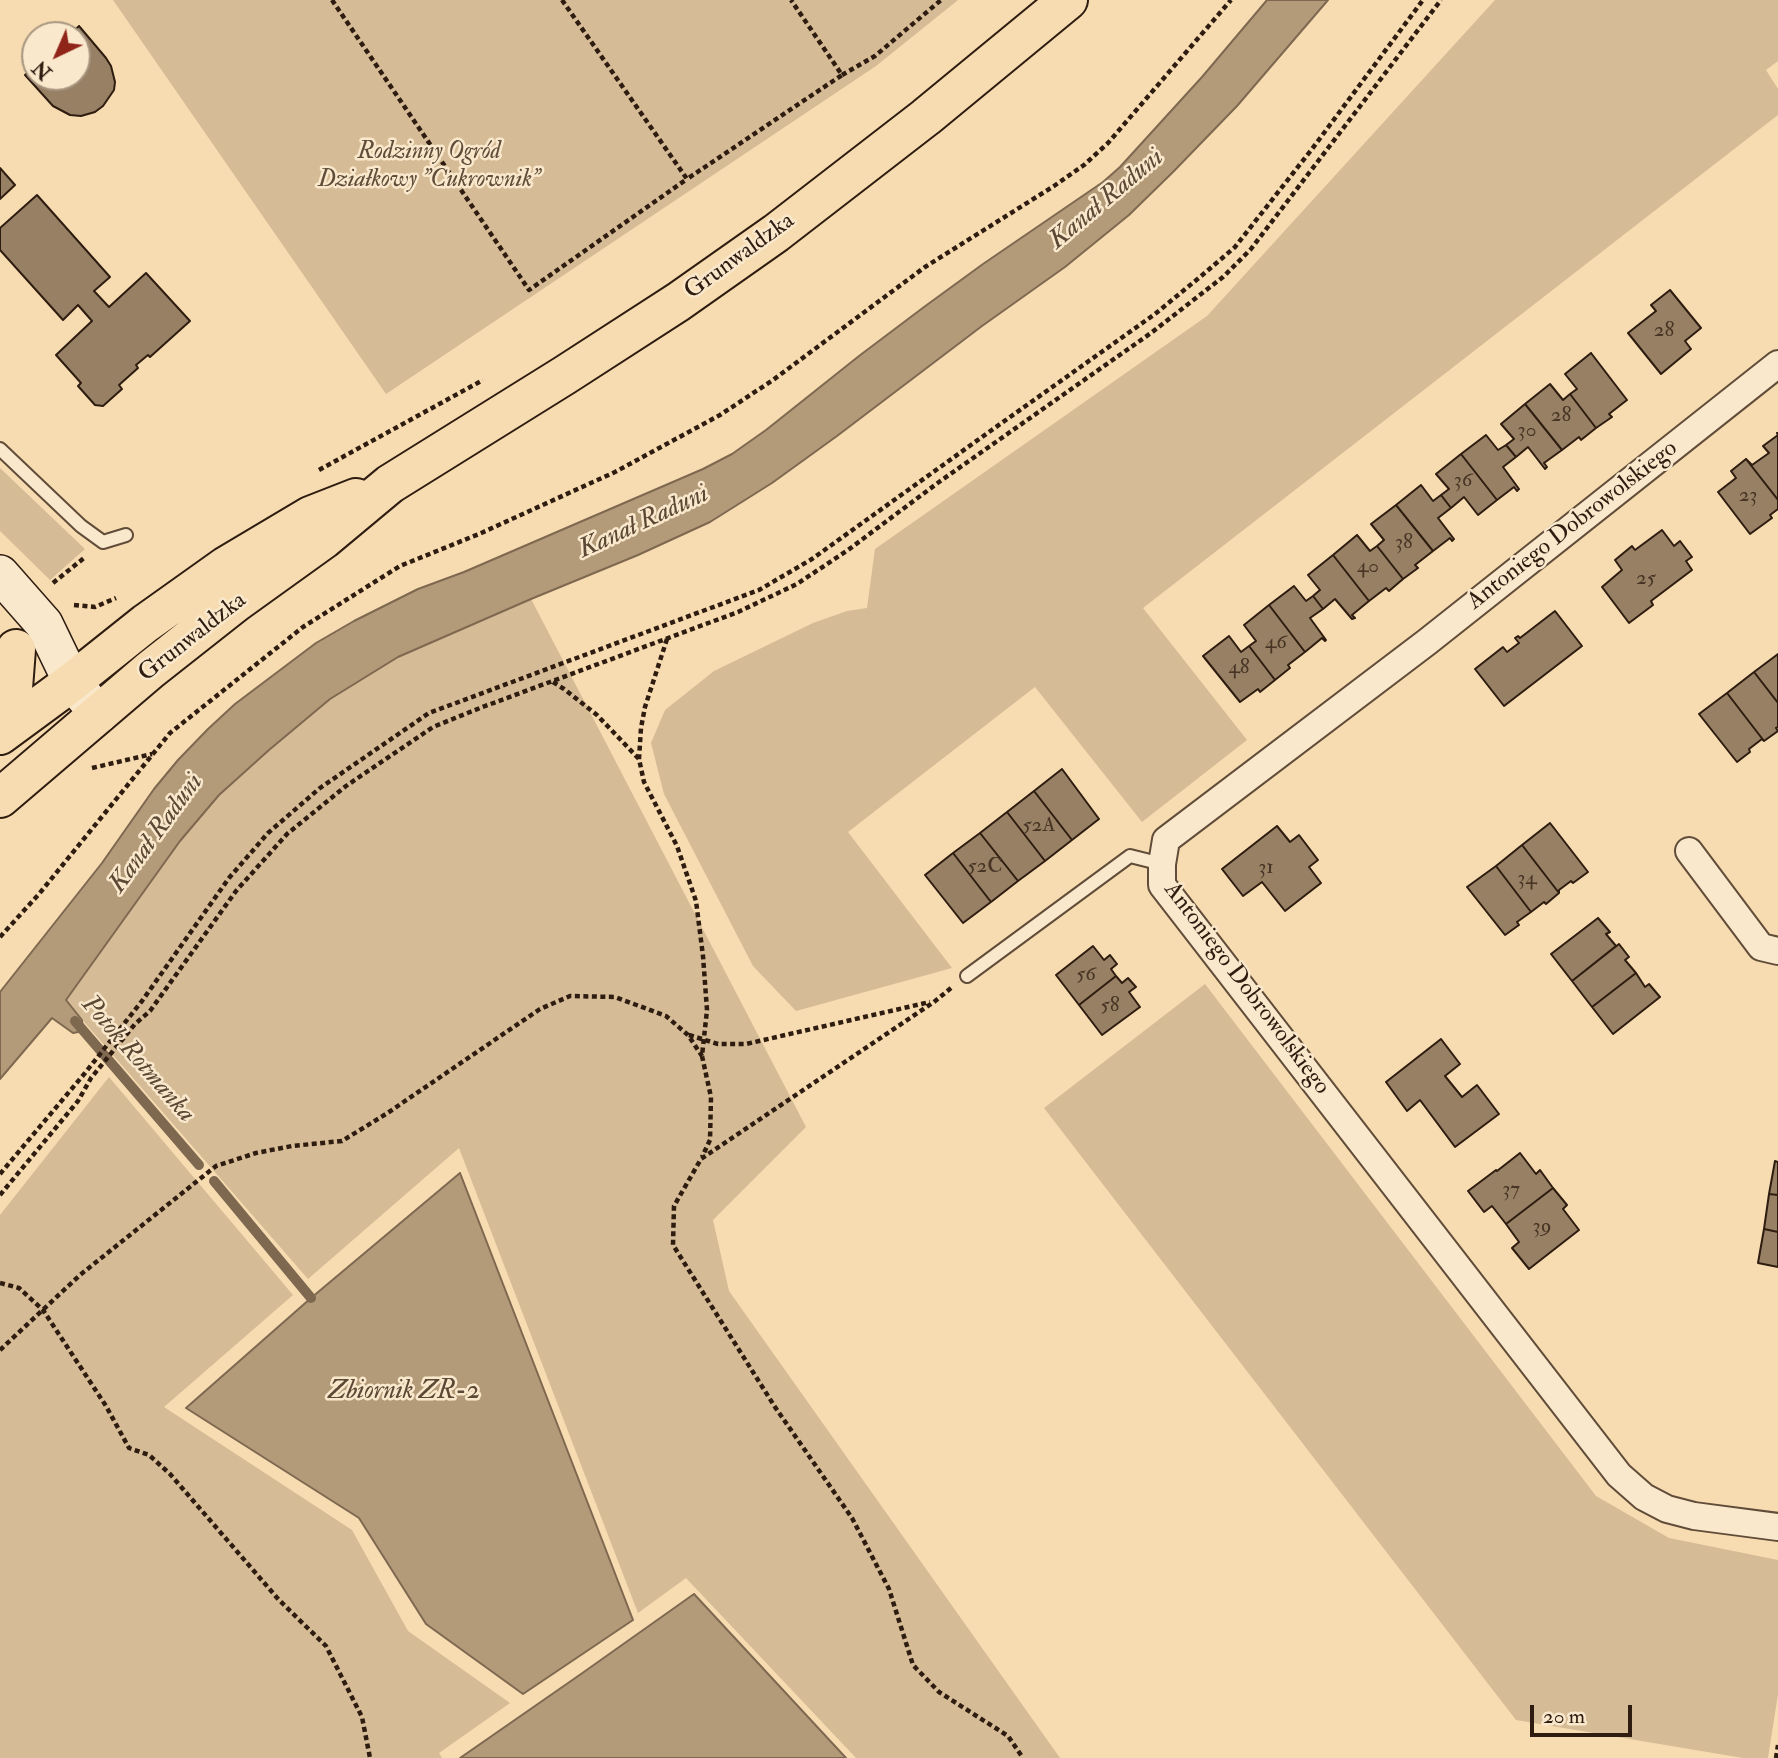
<!DOCTYPE html>
<meta charset="utf-8">
<style>
body{margin:0}
#map{position:relative;width:1778px;height:1758px;overflow:hidden;background:#f7dcb1;font-family:"IM FELL Double Pica",serif}
canvas{display:block}
.north{position:absolute;left:21px;top:21px;width:70px;height:70px;box-sizing:border-box;background:#fae8cc;border:2px solid #a89681;border-radius:50%;rotate:224deg;font-size:19px;font-weight:700;line-height:28px;text-align:center;color:#2e1c10}
.north::after{content:'';display:block;margin:auto;width:24px;height:32px;background:#8f2418;clip-path:polygon(50% 0,100% 100%,50% 72%,0 100%)}
.scale{position:absolute;left:1530px;top:1705px;width:102px;height:32px;box-sizing:border-box;border:4px solid #2e1c10;border-top:0;padding-left:9px;font-size:21px;line-height:24px;white-space:nowrap;color:#2e1c10;-webkit-text-stroke:5px #fae8cc;paint-order:stroke}
</style>
<div id="map">
<canvas width="1778" height="1758"></canvas>
<div class="north">N</div>
<div class="scale">20 m</div>
</div>
<script>
const ctx = document.querySelector('canvas').getContext('2d');
ctx.lineJoin = 'round';
function fill(path, color) {
  ctx.fillStyle = color;
  ctx.fill(path, 'evenodd');
}
function shape(rows) {
  const path = new Path2D();
  for (const r of rows) {
    path.moveTo(r[0], r[1]);
    for (let i = 2; i < r.length; i += 2) path.lineTo(r[i], r[i + 1]);
  }
  return path;
}
function trace(path, color, width, dash) {
  ctx.strokeStyle = color;
  ctx.lineWidth = width;
  ctx.lineCap = dash ? 'butt' : 'round';
  ctx.setLineDash(dash || []);
  ctx.stroke(path);
}
function drawText(font, color, halo, rows, align = 'center') {
  ctx.font = font + ' "IM FELL Double Pica",serif';
  ctx.lineWidth = 5;
  ctx.setLineDash([]);
  ctx.textBaseline = 'middle';
  ctx.strokeStyle = halo;
  ctx.fillStyle = color;
  for (const [text, x, y, turn = 0] of rows) {
    ctx.save();
    ctx.translate(x, y);
    ctx.rotate((+turn || 0) * Math.PI / 180);
    ctx.textAlign = isNaN(turn) ? turn : align;
    if (halo) ctx.strokeText(text, 0, 0);
    ctx.fillText(text, 0, 0);
    ctx.restore();
  }
}
fill(shape([
 [113,0,958,0,876,66,386,394],
 [1495,0,1778,0,1778,61,1766,70,1778,89,1778,115,1143,608,1247,740,1142,822,1035,687,848,832,952,968,796,1011,753,966,664,794,651,743,665,710,714,671,813,623,847,611,867,608,875,549,1207,316],
 [0,468,85,549,50,580,0,531],
 [531,599,806,1127,713,1220,729,1291,1060,1758,856,1758,686,1578,638,1613,459,1148,308,1279,65,1000,180,841,219,795,269,750,330,699,398,657],
 [1205,984,1596,1496,1669,1538,1778,1560,1778,1694,1768,1758,1743,1758,1516,1720,1044,1108],
 [109,1077,293,1295,164,1407,352,1530,408,1631,510,1703,439,1753,442,1758,0,1758,0,1215]
]), '#d5bb96');
const water = shape([
 [1267,0,1328,0,1237,106,1173,172,1129,215,1065,267,982,326,837,436,772,483,710,522,638,555,531,599,398,657,330,699,269,750,219,795,180,841,66,1000,82,1020,83,1031,73,1033,52,1018,0,1079,0,992,102,863,154,789,178,760,208,729,235,704,316,643,354,621,418,589,464,572,703,469,732,454,766,430,859,356,924,307,983,264,1103,182,1120,167,1202,77,1267,0],
 [460,1173,633,1620,523,1694,426,1624,359,1518,186,1408,311,1298,460,1173],
 [694,1594,846,1758,460,1758,581,1674,694,1594]
]);
fill(water, '#b39b7a');
trace(water, '#7e6850', 2);
trace(shape([
 [75,1021,199,1165],
 [214,1181,311,1298]
]), '#7e6850', 10);
const building = shape([
 [79,26,106,58,111,66,115,82,114,90,103,106,95,112,81,116,70,115,53,106,25,75,35,66,35,77,77,77,77,35,69,35,79,26],
 [0,168,15,185,0,199,0,168],
 [37,195,110,277,94,291,109,307,146,273,190,321,150,357,148,355,136,365,138,368,119,385,122,389,103,406,95,405,78,386,81,383,56,355,92,321,78,305,63,320,0,250,0,228,37,195],
 [1670,290,1701,328,1685,341,1691,349,1661,374,1628,333,1656,311,1651,305,1670,290],
 [1591,353,1627,400,1609,414,1612,417,1596,428,1570,394,1577,389,1565,374,1591,353],
 [1550,384,1563,400,1570,394,1596,428,1581,440,1579,437,1562,450,1525,404,1550,384],
 [1525,404,1562,450,1544,463,1547,467,1545,469,1528,447,1516,457,1506,445,1514,439,1501,424,1525,404],
 [1777,433,1778,433,1778,500,1746,459,1752,465,1769,453,1763,446,1778,435,1777,433],
 [1486,435,1498,450,1506,445,1516,457,1503,467,1519,489,1517,491,1514,487,1497,500,1461,454,1486,435],
 [1461,454,1497,500,1478,515,1464,497,1451,508,1441,495,1449,489,1436,474,1461,454],
 [1746,459,1778,500,1778,509,1770,515,1772,518,1750,534,1718,492,1736,478,1731,471,1746,459],
 [1421,485,1433,501,1441,495,1451,508,1438,518,1454,539,1452,541,1450,538,1433,551,1396,505,1421,485],
 [1396,505,1433,551,1415,565,1418,568,1403,579,1377,546,1384,540,1371,524,1396,505],
 [1662,530,1674,546,1680,541,1692,557,1686,561,1692,570,1651,601,1653,605,1629,623,1602,587,1622,570,1615,560,1632,546,1635,550,1662,530],
 [1357,535,1370,551,1377,546,1403,579,1389,591,1386,588,1369,601,1333,555,1357,535],
 [1333,555,1369,601,1352,615,1355,618,1352,619,1335,599,1323,609,1313,596,1320,590,1308,575,1333,555],
 [1294,586,1306,601,1313,596,1323,609,1310,618,1326,640,1325,641,1322,638,1305,652,1269,605,1294,586],
 [1269,605,1305,652,1288,665,1290,668,1275,680,1249,646,1256,641,1244,625,1269,605],
 [1555,611,1582,646,1504,706,1475,669,1503,647,1507,652,1519,643,1515,638,1518,636,1520,638,1555,611],
 [1229,636,1241,652,1249,646,1275,680,1260,692,1258,689,1240,702,1203,656,1229,636],
 [1778,654,1778,703,1754,672,1778,654],
 [1754,672,1778,703,1778,727,1776,728,1778,731,1764,741,1727,693,1754,672],
 [1727,693,1764,741,1762,739,1749,749,1750,752,1737,762,1699,714,1727,693],
 [1062,769,1099,819,1072,840,1034,791,1062,769],
 [1034,791,1072,840,1045,861,1007,812,1034,791],
 [1007,812,1045,861,1018,881,980,833,1007,812],
 [1550,823,1588,872,1573,883,1571,881,1559,890,1559,893,1522,845,1550,823],
 [1277,826,1290,842,1299,835,1318,860,1309,867,1321,883,1285,911,1262,882,1243,896,1222,869,1277,826],
 [980,833,1018,881,991,902,953,853,980,833],
 [1522,845,1559,893,1546,904,1544,902,1531,912,1496,866,1522,845],
 [953,853,991,902,963,923,925,875,953,853],
 [1496,866,1531,912,1517,922,1519,925,1505,935,1467,887,1496,866],
 [1598,918,1610,932,1606,934,1616,946,1572,981,1551,954,1598,918],
 [1619,944,1629,957,1625,960,1636,973,1592,1007,1572,981,1619,944],
 [1093,946,1104,960,1110,955,1117,964,1111,969,1116,976,1079,1005,1056,975,1093,946],
 [1636,973,1645,987,1649,984,1660,997,1613,1034,1592,1007,1636,973],
 [1116,976,1122,983,1128,978,1136,987,1129,992,1140,1007,1102,1035,1079,1005,1116,976],
 [1441,1039,1460,1064,1445,1076,1462,1097,1477,1085,1499,1114,1455,1147,1420,1100,1407,1111,1386,1082,1441,1039],
 [1520,1153,1536,1174,1540,1170,1553,1188,1506,1224,1492,1206,1484,1212,1468,1191,1496,1170,1497,1171,1520,1153],
 [1775,1161,1778,1162,1778,1195,1769,1194,1775,1161],
 [1553,1188,1567,1205,1563,1209,1579,1230,1529,1269,1512,1248,1519,1242,1506,1224,1553,1188],
 [1769,1194,1778,1195,1778,1232,1764,1229,1769,1194],
 [1764,1229,1778,1232,1778,1267,1758,1263,1764,1229]
]);
fill(building, '#978064');
trace(building, '#2e1c10', 2);
const lane = shape([
 [0,449,81,526,103,542,126,535],
 [967,976,1130,856,1162,864]
]);
const street = shape([
 [1778,364,1427,642,1166,840,1162,864,1162,885,1619,1475,1644,1497,1667,1509,1694,1516,1778,1527],
 [1689,851,1761,947,1778,951]
]);
const secondary = shape([
 [0,574,44,624,72,682,99,714]
]);
const primary = shape([
 [10,727,16,649],
 [0,735,72,682,146,623,226,566,310,516,356,498],
 [0,798,150,670,235,603,324,539,390,484,565,375,678,302,776,233,926,117,1068,0]
]);
trace(lane, '#604c38', 16);
trace(street, '#604c38', 30);
trace(secondary, '#2e1c10', 40);
trace(primary, '#2e1c10', 42);
trace(shape([
 [332,0,529,290,687,179],
 [562,0,687,179,842,75,791,0],
 [842,75,875,56,941,0],
 [319,470,483,380],
 [53,583,84,558],
 [74,605,95,607,116,598],
 [667,639,645,707,641,728,639,759,644,782,677,846,696,901,703,956,707,1010,702,1056,711,1097,710,1140,702,1157],
 [553,682,564,689,597,715,639,759],
 [92,768,152,754],
 [0,937,39,894,170,733,303,627,400,566,479,534,615,472,720,415,773,380,925,267,1054,186,1084,165,1108,143,1231,0],
 [951,988,934,1002,701,1159,674,1206,673,1245,775,1407,852,1518,889,1589,913,1665,939,1692,1008,1736,1023,1758],
 [689,1035,718,1044,746,1044,930,1002],
 [0,1174,85,1073,142,1001,229,878,268,833,320,788,429,713,759,590,812,559,989,432,1155,314,1206,272,1235,247,1312,149,1423,0],
 [0,1195,78,1101,91,1078,135,1024,150,1011,236,891,287,834,346,786,433,727,480,708,738,612,797,584,848,550,939,482,1151,333,1223,277,1251,249,1441,0],
 [0,1283,19,1288,43,1310,106,1406,129,1448,149,1455,170,1474,279,1600,326,1646,362,1717,370,1758],
 [0,1350,80,1275,216,1166,256,1153,292,1146,342,1141,386,1114,540,1009,570,996,615,997,666,1016,688,1035,702,1056],
 [1776,1758,1778,1745]
]), '#2e1c10', 4.5, [5, 3.5]);
trace(lane, '#fae8cc', 12);
trace(street, '#fae8cc', 26);
trace(secondary, '#fae8cc', 37);
trace(primary, '#f7dcb1', 38);
drawText('21px', '#483525', null, [
 ["28",1664,331],
 ["28",1561,416],
 ["30",1527,431],
 ["36",1463,481],
 ["23",1748,496],
 ["38",1404,543],
 ["40",1368,567],
 ["25",1646,579],
 ["46",1276,643],
 ["48",1239,668],
 ["52A",1039,826],
 ["52C",985,867],
 ["31",1266,868],
 ["34",1527,879],
 ["56",1086,975],
 ["58",1110,1006],
 ["37",1511,1190],
 ["39",1542,1227]
]);
drawText('italic 24px', '#604c38', '#fae8cc', [
 ["Rodzinny Ogród",429,153],
 ["Działkowy \"Cukrownik\"",429,181]
]);
drawText('24px', '#2e1c10', '#fae8cc', [
 ["Grunwaldzka",740,257,-36],
 ["Antoniego Dobrowolskiego",1573,526,-38],
 ["Grunwaldzka",193,638,-38],
 ["Antoniego Dobrowolskiego",1246,989,53]
]);
drawText('italic 26px', '#5d4835', '#fae8cc', [
 ["Kanał Raduni",1107,200,-40],
 ["Kanał Raduni",644,523,-25],
 ["Kanał Raduni",157,834,-54],
 ["Potok Rotmanka",137,1060,49],
 ["Zbiornik ZR-2",404,1392]
]);
</script>
